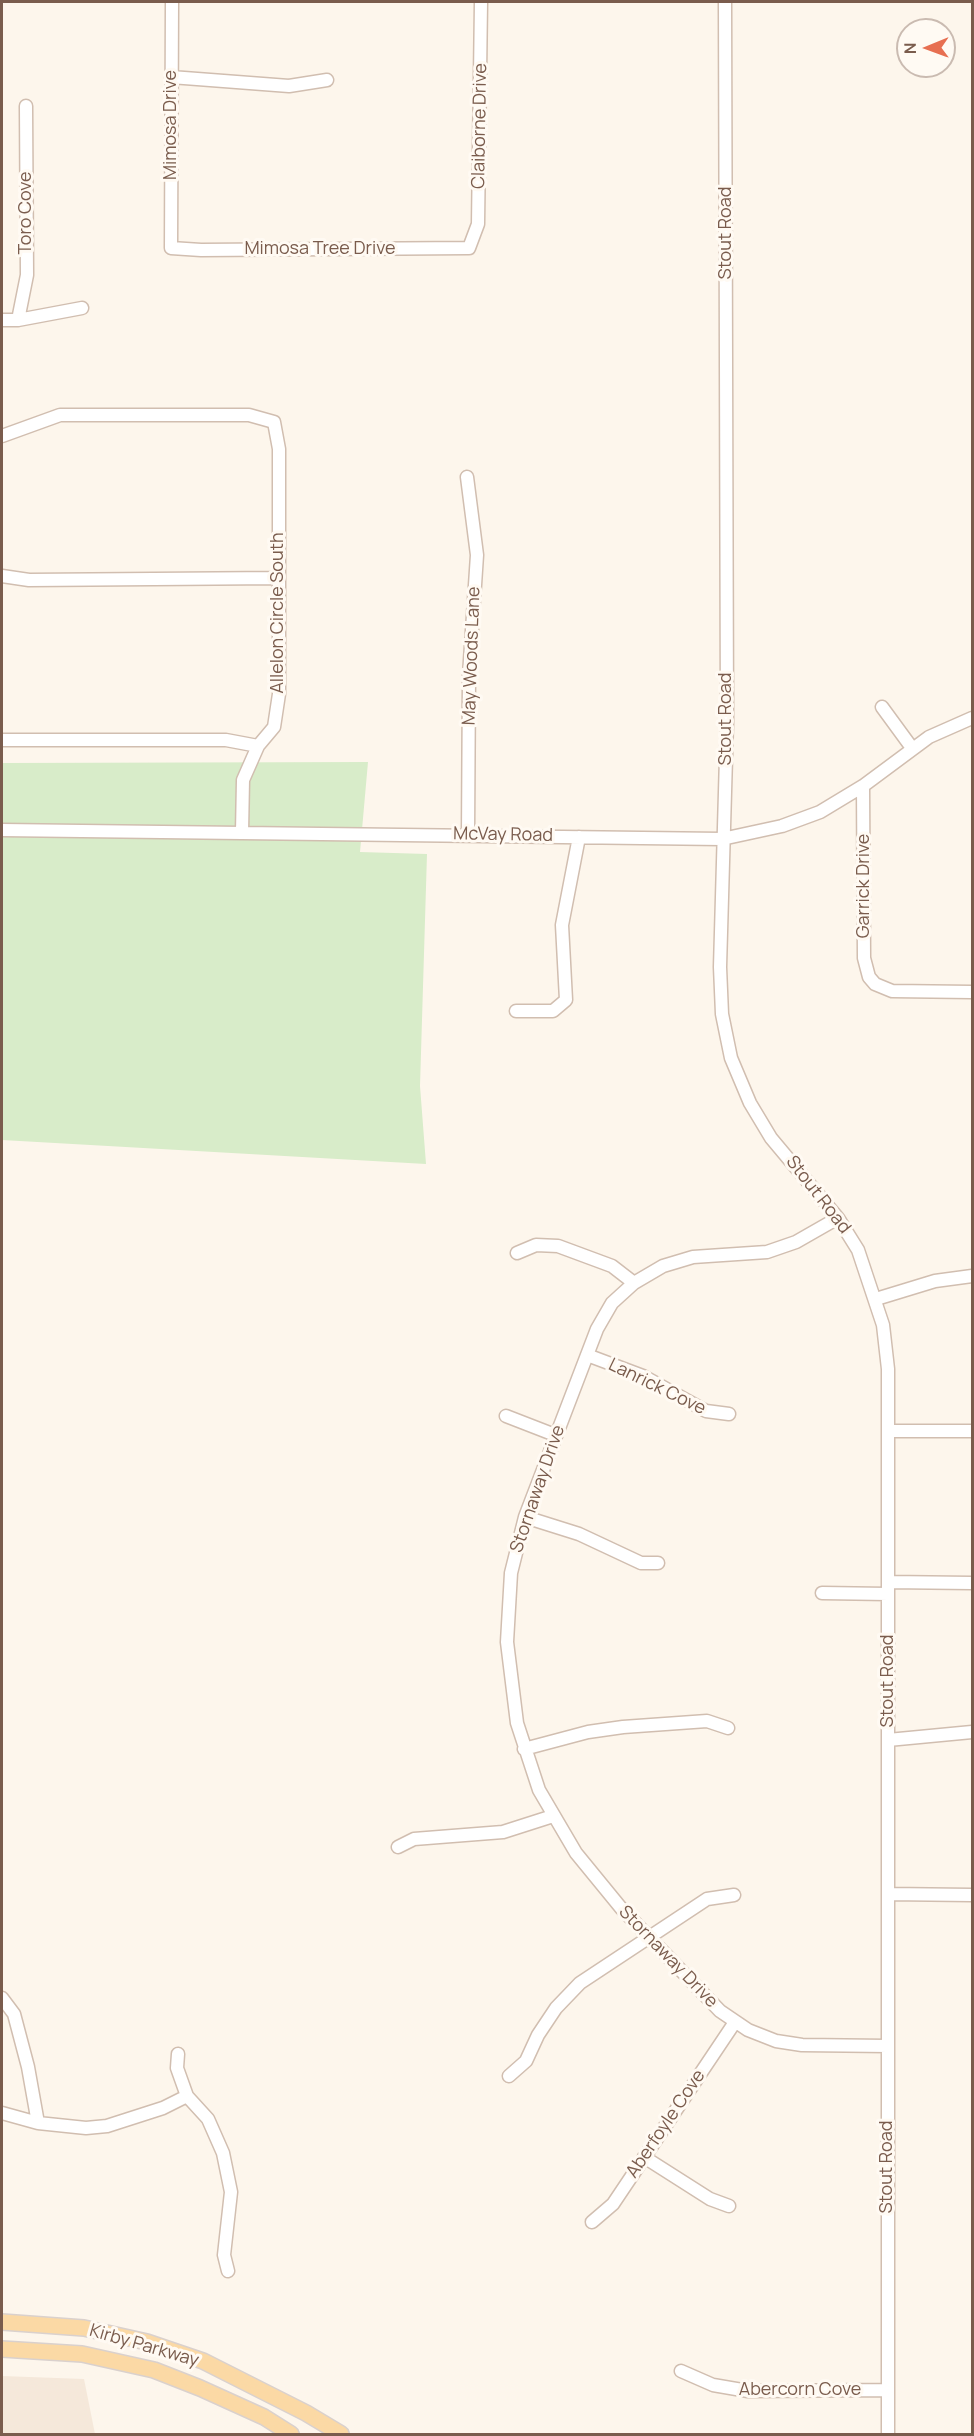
<!DOCTYPE html>
<style>
body{margin:0}
#map{position:relative;width:974px;height:2436px;overflow:hidden;background:#fdf6ec;font-family:Manrope,sans-serif}
canvas{display:block}
.frame{position:absolute;inset:0;border:3px solid #7a5c4d;pointer-events:none}
.north{position:absolute;left:896px;top:18px;width:60px;height:60px;box-sizing:border-box;background:#fffaf3;border:2px solid #cabbb1;border-radius:50%;rotate:269deg;font-size:16px;font-weight:700;line-height:24px;text-align:center;color:#7a5c4d}
.north::after{content:'';display:block;margin:auto;width:21px;height:27px;background:#e76f51;clip-path:polygon(50% 0,100% 100%,50% 72%,0 100%)}
</style>
<div id="map">
<canvas width="974" height="2436"></canvas>
<div class="frame"></div>
<div class="north">N</div>
</div>
<script>
const ctx = document.querySelector('canvas').getContext('2d');
ctx.lineJoin = 'round';
function fill(path, color) {
  ctx.fillStyle = color;
  ctx.fill(path, 'evenodd');
}
function shape(rows) {
  const path = new Path2D();
  for (const r of rows) {
    path.moveTo(r[0], r[1]);
    for (let i = 2; i < r.length; i += 2) path.lineTo(r[i], r[i + 1]);
  }
  return path;
}
function trace(path, color, width, dash) {
  ctx.strokeStyle = color;
  ctx.lineWidth = width;
  ctx.lineCap = dash ? 'butt' : 'round';
  ctx.setLineDash(dash || []);
  ctx.stroke(path);
}
function drawText(font, color, halo, rows, align = 'center') {
  ctx.font = font + ' Manrope,sans-serif';
  ctx.lineWidth = 6;
  ctx.setLineDash([]);
  ctx.textBaseline = 'middle';
  ctx.strokeStyle = halo;
  ctx.fillStyle = color;
  for (const [text, x, y, turn = 0] of rows) {
    ctx.save();
    ctx.translate(x, y);
    ctx.rotate((+turn || 0) * Math.PI / 180);
    ctx.textAlign = isNaN(turn) ? turn : align;
    if (halo) ctx.strokeText(text, 0, 0);
    ctx.fillText(text, 0, 0);
    ctx.restore();
  }
}
fill(shape([
 [2,2376,84,2379,95,2434,2,2434]
]), '#f5e8da');
fill(shape([
 [368,762,360,852,427,854,420,1086,426,1164,2,1140,2,763]
]), '#d8ecc9');
const minor = shape([
 [172,2,171,248,201,250,469,248,478,224,481,2],
 [725,2,727,722,720,967,722,1014,731,1058,750,1103,771,1138,838,1218,858,1250,883,1325,888,1369,888,2434],
 [171,77,289,86,327,80],
 [2,320,18,320,82,308],
 [18,320,27,275,26,106],
 [2,436,60,415,249,415,274,422,279,449,279,694,274,727,258,746,243,780,242,832],
 [467,477,477,555,469,675,468,835],
 [2,576,29,580,278,578],
 [882,707,912,748],
 [2,740,226,740,258,746],
 [863,786,864,958,869,977,875,984,892,991,972,992],
 [2,830,722,839,782,826,820,812,863,786,929,737,972,718],
 [516,1011,553,1011,566,1000,562,925,579,837],
 [838,1218,796,1242,767,1252,693,1257,663,1266,634,1283,612,1303,597,1329,525,1517,511,1573,507,1642,517,1723,539,1790,576,1853,621,1908,720,2011,748,2030,776,2041,802,2045,888,2046],
 [517,1253,536,1245,558,1246,612,1266,634,1283],
 [876,1299,935,1281,972,1276],
 [587,1355,643,1376,706,1411,729,1414],
 [506,1416,555,1435],
 [888,1431,972,1431],
 [525,1517,579,1534,641,1563,658,1563],
 [888,1582,972,1583],
 [822,1593,888,1594],
 [888,1740,972,1732],
 [524,1749,588,1732,623,1727,707,1721,728,1728],
 [398,1847,414,1839,503,1832,553,1816],
 [888,1894,972,1895],
 [2,1998,14,2014,28,2067,38,2123],
 [178,2054,177,2068,187,2096,208,2119,223,2153,231,2192,224,2255,228,2271],
 [509,2076,526,2061,538,2035,556,2008,580,1983,707,1899,734,1895],
 [2,2113,38,2123,86,2128,107,2126,163,2108,187,2096],
 [644,2157,710,2199,729,2206],
 [592,2222,613,2204,735,2022],
 [681,2371,713,2385,748,2391,887,2390]
]);
const major = shape([
 [2,2322,84,2328,147,2342,203,2361,306,2413,341,2434],
 [2,2349,82,2354,154,2370,200,2388,264,2417,291,2434]
]);
trace(minor, '#d1beb0', 15);
trace(major, '#dad1cd', 18);
trace(minor, '#fff', 12);
trace(major, '#fbd9a5', 15);
drawText('18px', '#7a5c4d', '#fffaf3', [
 ["Mimosa Drive",171,125,-90],
 ["Claiborne Drive",480,126,-89],
 ["Toro Cove",26,213,-90],
 ["Stout Road",726,233,-90],
 ["Mimosa Tree Drive",320,249],
 ["Allelon Circle South",278,613,-90],
 ["May Woods Lane",472,656,-88],
 ["Stout Road",726,719,-90],
 ["McVay Road",503,835,1],
 ["Garrick Drive",864,886,-90],
 ["Stout Road",818,1195,52],
 ["Lanrick Cove",657,1387,26],
 ["Stornaway Drive",538,1489,-71],
 ["Stout Road",888,1681,-90],
 ["Stornaway Drive",668,1957,46],
 ["Aberfoyle Cove",666,2124,-56],
 ["Stout Road",887,2167,-90],
 ["Kirby Parkway",144,2346,16],
 ["Abercorn Cove",800,2390]
]);
</script>
